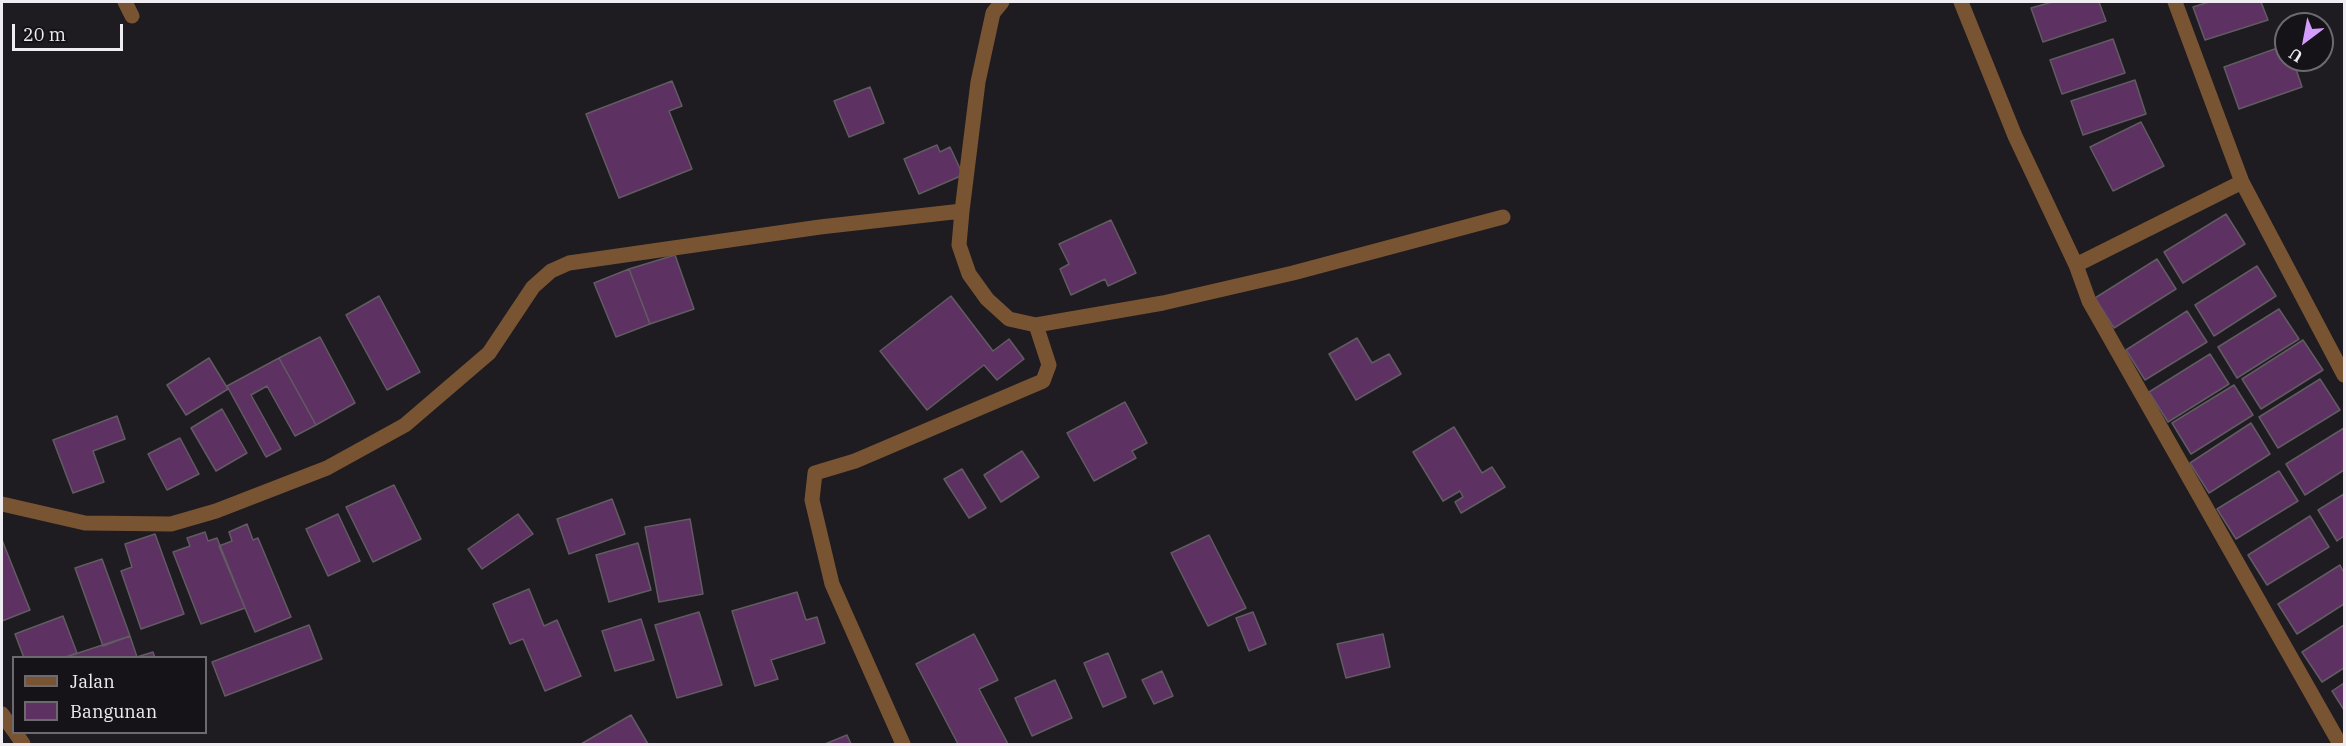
<!DOCTYPE html>
<style>
body{margin:0}
#map{position:relative;width:2346px;height:746px;overflow:hidden;background:#1e1b21;font-family:"IBM Plex Serif",serif}
canvas{display:block}
.frame{position:absolute;inset:0;border:3px solid #efedf2;pointer-events:none}
.legend{position:absolute;left:12px;top:656px;width:195px;height:78px;box-sizing:border-box;background:#151218;border:2px solid #6c6a6f;margin:0;padding:8px 10px;list-style:none;font-size:18px;color:#efedf2}
.legend li{display:flex;align-items:center;gap:12px;height:30px}
.legend b{width:30px;border:2px solid #6c6a6f}
.north{position:absolute;left:2274px;top:12px;width:60px;height:60px;box-sizing:border-box;background:#151218;border:2px solid #6c6a6f;border-radius:50%;rotate:212deg;font-size:16px;font-weight:700;line-height:24px;text-align:center;color:#efedf2}
.north::after{content:'';display:block;margin:auto;width:21px;height:27px;background:#d49cfc;clip-path:polygon(50% 0,100% 100%,50% 72%,0 100%)}
.scale{position:absolute;left:12px;top:24px;width:111px;height:27px;box-sizing:border-box;border:3px solid #efedf2;border-top:0;padding-left:8px;font-size:18px;line-height:21px;white-space:nowrap;color:#efedf2;-webkit-text-stroke:4px #151218;paint-order:stroke}
</style>
<div id="map">
<canvas width="2346" height="746"></canvas>
<div class="frame"></div>
<ul class="legend">
<li><b style="height:8px;background:#795432"></b>Jalan</li>
<li><b style="height:16px;background:#5d3262"></b>Bangunan</li>
</ul>
<div class="north">U</div>
<div class="scale">20 m</div>
</div>
<script>
const ctx = document.querySelector('canvas').getContext('2d');
ctx.lineJoin = 'round';
function fill(path, color) {
  ctx.fillStyle = color;
  ctx.fill(path, 'evenodd');
}
function shape(rows) {
  const path = new Path2D();
  for (const r of rows) {
    path.moveTo(r[0], r[1]);
    for (let i = 2; i < r.length; i += 2) path.lineTo(r[i], r[i + 1]);
  }
  return path;
}
function trace(path, color, width, dash) {
  ctx.strokeStyle = color;
  ctx.lineWidth = width;
  ctx.lineCap = dash ? 'butt' : 'round';
  ctx.setLineDash(dash || []);
  ctx.stroke(path);
}
const building = shape([
 [2052,2,2099,2,2106,21,2043,42,2031,8,2052,2],
 [2209,2,2261,2,2268,20,2205,40,2193,7,2209,2],
 [2113,39,2125,73,2062,94,2050,60,2113,39],
 [2286,45,2286,60,2293,60,2302,87,2239,109,2224,67,2286,45],
 [2135,80,2146,114,2083,135,2071,101,2135,80],
 [672,81,682,106,669,111,692,169,619,198,586,114,672,81],
 [870,87,884,123,849,137,834,101,870,87],
 [2141,122,2164,166,2113,191,2090,147,2141,122],
 [937,145,940,152,950,147,963,175,919,194,904,159,937,145],
 [2226,214,2245,244,2183,283,2164,252,2226,214],
 [1111,220,1136,273,1108,286,1105,279,1071,295,1060,269,1069,264,1059,244,1111,220],
 [675,255,694,309,650,324,629,269,675,255],
 [2157,259,2176,289,2114,328,2095,298,2157,259],
 [2257,266,2276,296,2214,336,2195,305,2257,266],
 [629,269,650,324,616,337,594,283,629,269],
 [379,296,420,372,387,390,346,315,379,296],
 [951,296,993,351,1009,339,1024,359,997,380,984,365,927,410,880,351,951,296],
 [2279,309,2299,339,2237,378,2218,347,2279,309],
 [2187,311,2207,342,2145,380,2126,350,2187,311],
 [320,337,355,403,316,425,279,358,320,337],
 [1357,338,1372,363,1389,354,1401,374,1356,400,1329,354,1357,338],
 [2303,340,2323,370,2261,409,2242,379,2303,340],
 [2210,354,2229,384,2168,422,2149,392,2210,354],
 [209,358,228,389,186,415,167,385,209,358],
 [279,358,316,425,295,436,267,386,251,395,281,449,266,457,227,386,279,358],
 [2320,379,2340,410,2278,448,2259,417,2320,379],
 [2234,385,2253,415,2191,454,2172,423,2234,385],
 [1125,402,1147,443,1132,451,1136,458,1094,481,1067,433,1125,402],
 [222,409,247,453,216,471,191,428,222,409],
 [117,416,125,439,93,451,104,482,73,493,53,440,117,416],
 [2251,423,2270,454,2209,493,2190,463,2251,423],
 [1454,427,1482,473,1492,467,1505,487,1461,513,1455,502,1463,497,1460,491,1443,501,1413,452,1454,427],
 [2344,428,2344,470,2305,495,2286,464,2344,428],
 [180,438,199,474,167,490,148,454,180,438],
 [1022,451,1039,477,1001,502,984,475,1022,451],
 [962,469,986,508,969,518,944,479,962,469],
 [2279,471,2298,501,2236,539,2217,509,2279,471],
 [394,485,421,539,373,562,346,507,394,485],
 [2344,494,2344,536,2337,541,2318,510,2344,494],
 [612,499,625,534,569,554,557,519,612,499],
 [338,514,360,561,328,576,306,529,338,514],
 [518,514,533,534,482,569,468,549,518,514],
 [2310,516,2329,547,2267,585,2248,555,2310,516],
 [690,519,703,594,659,602,645,527,690,519],
 [247,524,253,540,258,538,291,617,255,632,219,546,232,541,229,532,247,524],
 [205,532,208,541,217,538,245,608,201,624,173,552,190,546,187,538,205,532],
 [155,534,184,614,141,629,121,571,132,567,125,544,155,534],
 [1209,535,1246,608,1208,626,1171,553,1209,535],
 [2,540,30,610,2,621,2,540],
 [638,543,651,590,609,602,596,555,638,543],
 [102,559,130,636,103,646,75,568,102,559],
 [2340,565,2344,573,2344,604,2297,634,2278,604,2340,565],
 [529,589,544,626,557,620,581,676,545,691,523,639,510,644,493,604,529,589],
 [797,592,806,620,817,617,825,643,771,660,778,679,755,686,732,611,797,592],
 [699,612,722,685,677,698,655,625,699,612],
 [1253,612,1266,644,1249,651,1236,618,1253,612],
 [63,616,77,653,63,658,24,658,15,634,63,616],
 [641,619,654,660,615,671,602,631,641,619],
 [309,625,322,659,225,696,212,662,309,625],
 [2344,625,2344,668,2322,682,2302,652,2344,625],
 [974,634,998,680,979,689,1008,744,958,744,916,664,974,634],
 [1383,634,1390,667,1346,678,1337,644,1383,634],
 [130,636,137,657,153,652,155,658,63,658,130,636],
 [1108,653,1126,697,1103,707,1084,663,1108,653],
 [1162,671,1173,696,1154,704,1142,680,1162,671],
 [1055,680,1072,718,1032,736,1015,698,1055,680],
 [2344,683,2344,710,2332,691,2344,683],
 [631,715,648,744,581,744,631,715],
 [847,735,851,744,825,744,847,735]
]);
fill(building, '#5d3262');
trace(building, '#615b62', 1.5);
trace(shape([
 [125,2,132,16]
]), '#795432', 15);
trace(shape([
 [1961,2,2015,136,2076,265],
 [2175,2,2242,182,2344,375],
 [2242,182,2076,265,2089,301,2340,744],
 [962,211,959,245,969,274,987,299,1009,319,1036,325,1163,303,1293,273,1503,217],
 [2,504,85,523,171,524,216,511,327,468,405,425,489,353,533,287,551,271,569,263,820,227,962,211,978,82,993,13,1002,2],
 [2,714,14,731],
 [15,732,23,744],
 [903,744,832,584,812,500,815,473,855,461,1043,381,1049,365,1036,325]
]), '#795432', 15);
</script>
